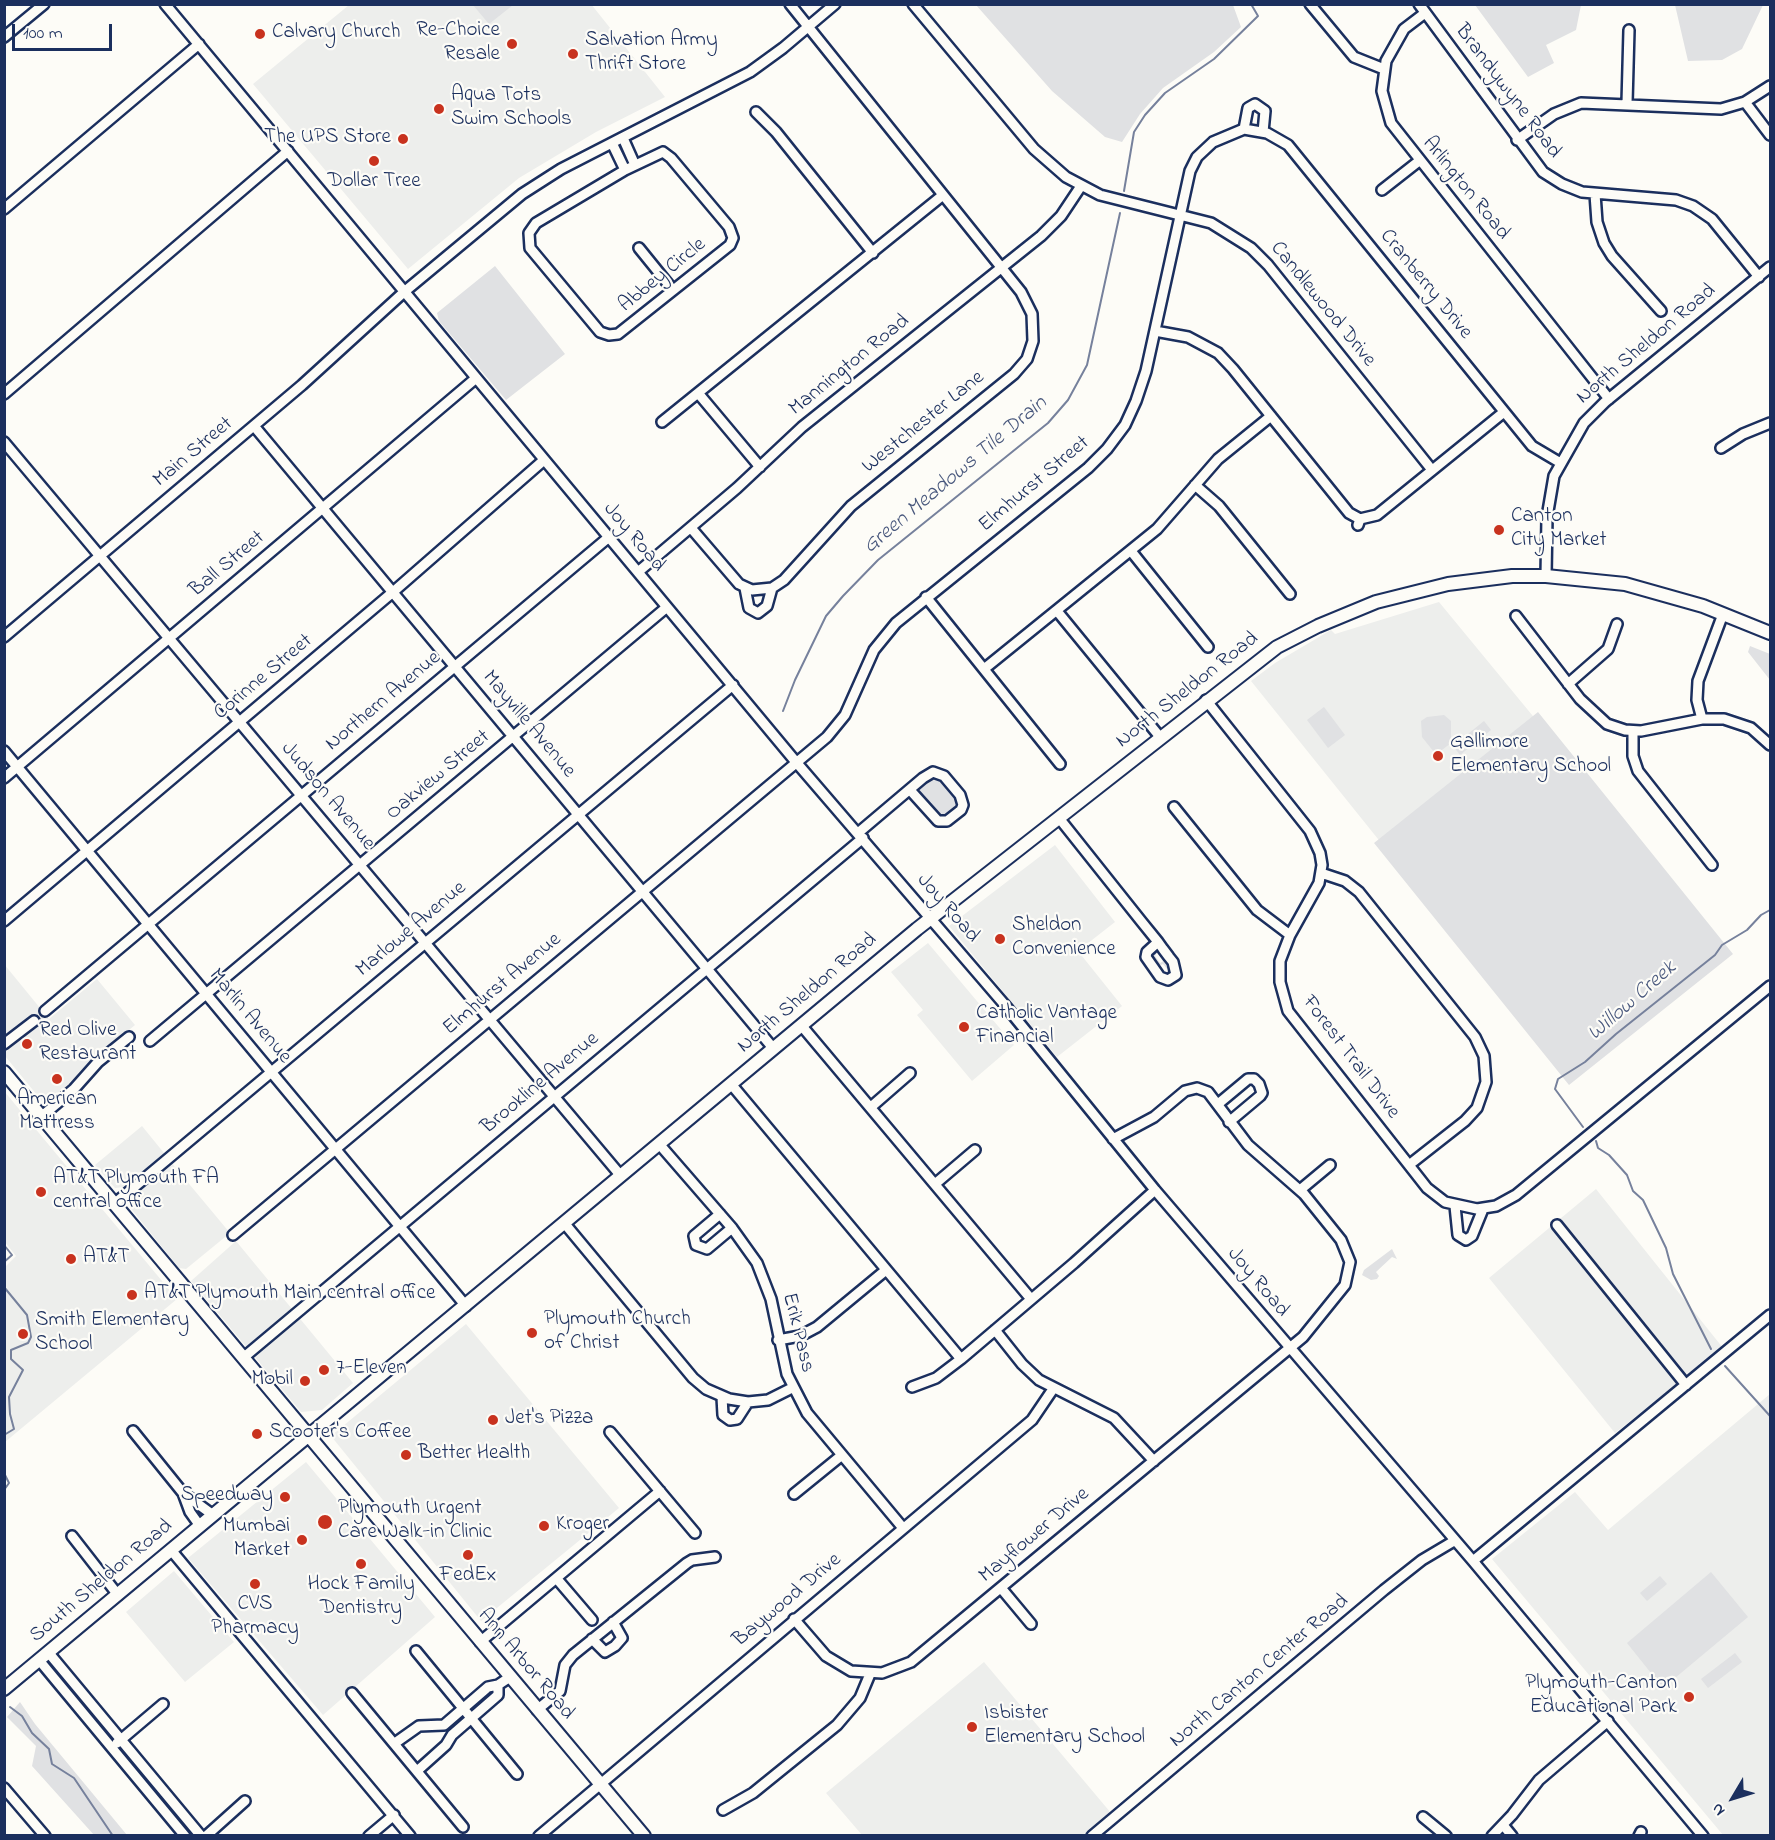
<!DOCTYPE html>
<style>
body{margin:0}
#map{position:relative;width:1775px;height:1840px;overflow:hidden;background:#fdfcf7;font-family:"Indie Flower",sans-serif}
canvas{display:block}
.frame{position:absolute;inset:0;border:6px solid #1b2f5e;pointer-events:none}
.north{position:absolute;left:1703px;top:1768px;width:60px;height:60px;-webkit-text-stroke:4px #fdfcf7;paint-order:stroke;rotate:232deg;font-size:16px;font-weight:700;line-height:24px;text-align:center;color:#1b2f5e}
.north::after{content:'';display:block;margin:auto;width:21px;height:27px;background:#1b2f5e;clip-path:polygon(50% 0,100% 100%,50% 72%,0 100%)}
.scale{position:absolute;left:12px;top:24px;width:100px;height:27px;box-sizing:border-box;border:3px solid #1b2f5e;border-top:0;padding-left:8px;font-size:18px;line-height:21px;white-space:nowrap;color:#1b2f5e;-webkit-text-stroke:4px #fdfcf7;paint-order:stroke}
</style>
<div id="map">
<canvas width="1775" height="1840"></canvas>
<div class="frame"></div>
<div class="north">N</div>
<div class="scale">100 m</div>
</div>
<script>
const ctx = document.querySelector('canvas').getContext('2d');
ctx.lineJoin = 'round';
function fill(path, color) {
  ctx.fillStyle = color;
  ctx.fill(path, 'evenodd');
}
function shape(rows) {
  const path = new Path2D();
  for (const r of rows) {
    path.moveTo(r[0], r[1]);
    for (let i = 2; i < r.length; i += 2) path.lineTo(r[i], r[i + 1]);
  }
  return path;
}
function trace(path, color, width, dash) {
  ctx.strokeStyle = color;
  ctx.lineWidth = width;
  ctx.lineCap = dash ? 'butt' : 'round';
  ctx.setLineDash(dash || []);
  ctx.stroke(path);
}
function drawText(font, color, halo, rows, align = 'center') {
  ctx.font = font + ' "Indie Flower",sans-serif';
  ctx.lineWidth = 4.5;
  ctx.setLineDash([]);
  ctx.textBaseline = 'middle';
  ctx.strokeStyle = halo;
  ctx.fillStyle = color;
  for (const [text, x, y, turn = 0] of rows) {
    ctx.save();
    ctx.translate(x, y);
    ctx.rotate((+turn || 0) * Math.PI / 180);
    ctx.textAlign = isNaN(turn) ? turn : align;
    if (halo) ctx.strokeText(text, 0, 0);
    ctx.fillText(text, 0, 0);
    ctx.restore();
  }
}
fill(shape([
 [591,4,665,97,596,132,519,178,408,269,253,84,349,5],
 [1439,602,1663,874,1509,1002,1251,681,1275,663,1331,630,1335,634],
 [1055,845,1115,922,1078,951,1122,1006,1057,1057,949,926],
 [928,943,1014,1045,972,1081,917,1015,923,1010,891,972],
 [4,964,49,1019,97,979,135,1025,81,1070,70,1086,46,1106,5,1056],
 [4,1091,177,1299,5,1442,5,1267,16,1256,5,1242],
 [142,1126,164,1153,125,1187,115,1188,95,1165],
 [170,1161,230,1233,186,1269,179,1268,128,1205,128,1200],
 [1596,1189,1723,1348,1615,1433,1489,1278],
 [236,1241,353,1383,322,1410,301,1412,191,1281],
 [466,1324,619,1508,481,1621,331,1436],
 [1770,1394,1770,1835,1723,1835,1492,1559,1575,1492,1608,1530],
 [306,1462,435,1617,323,1715,188,1558],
 [174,1571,234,1642,185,1682,126,1612],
 [984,1662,1111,1813,1083,1835,862,1835,826,1793]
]), '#edeeec');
fill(shape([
 [473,5,513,5,489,24],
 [976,5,1233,5,1241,27,1214,52,1163,88,1140,114,1122,142,1105,137,1052,91],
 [1475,5,1581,5,1576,30,1546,45,1554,63,1528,77],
 [1675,5,1762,4,1763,5,1742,49,1722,60,1688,61],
 [495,266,565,354,506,400,439,321,437,313],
 [1750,646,1770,654,1770,680,1748,652],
 [1324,707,1345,735,1328,748,1307,720],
 [1538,712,1733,954,1569,1085,1374,843],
 [1444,715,1451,721,1451,743,1438,753,1434,752,1422,737,1421,721,1427,717],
 [1484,721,1491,730,1460,755,1453,746],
 [934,776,941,778,959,803,958,807,941,818,918,794,920,786],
 [1153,951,1158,951,1155,956,1160,963,1165,960,1170,965,1172,972,1168,976,1164,975,1168,970,1163,964,1157,967,1150,957],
 [1392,1249,1397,1259,1392,1257,1376,1272,1379,1276,1377,1279,1371,1280,1362,1275,1364,1270],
 [1711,1572,1748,1617,1663,1688,1627,1643],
 [1660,1576,1667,1584,1647,1601,1640,1593],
 [1735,1653,1742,1662,1708,1688,1701,1679],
 [20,1702,35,1724,127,1835,94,1835,32,1766,36,1746,7,1717]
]), '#e0e1e3');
trace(shape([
 [1124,191,1134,132,1145,115,1165,93,1214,59,1258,16,1251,4],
 [783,711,795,680,826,616,843,596,878,560,1048,423,1068,400,1087,365,1120,213],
 [1583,1127,1555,1089,1558,1079,1585,1062,1616,1034,1715,955,1722,945,1747,930,1761,915,1770,910],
 [1596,1141,1598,1148,1609,1155,1627,1175,1633,1191,1643,1200,1666,1248,1673,1274,1711,1349],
 [4,1245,12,1255,4,1262],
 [4,1287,27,1315,31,1337,28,1343,11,1350,11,1359,23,1370,9,1397,10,1414,14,1429,4,1435],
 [1725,1366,1770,1416],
 [4,1473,9,1483,4,1490],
 [10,1707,22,1716,32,1733,49,1749,52,1764,74,1778,113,1836]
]), '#76819c', 2);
const minor = shape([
 [165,4,796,762,1004,1004,1155,1190,1473,1561,1703,1836],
 [913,4,1034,149,1066,177,1100,195,1211,223,1251,248,1268,265,1432,470],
 [1310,4,1354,57,1384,69],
 [1419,4,1543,172,1562,184,1582,192,1676,200,1693,206,1712,219,1759,277],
 [1425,13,1404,29,1386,61,1382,91,1391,123,1609,399],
 [4,37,44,4],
 [1745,102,1770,135],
 [1627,103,1629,30],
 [756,112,776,132,873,253],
 [1244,129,1248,108,1255,104,1265,111,1263,132],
 [623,138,635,165],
 [1517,140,1554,114,1581,103,1721,109,1745,102,1770,86],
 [612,143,625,170],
 [663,152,671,158,729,227,733,238,730,245,618,334,609,335,600,332,530,248,529,233,536,223,625,170,663,152],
 [1382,190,1419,161],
 [1595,194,1597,222,1604,243,1612,256,1661,311],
 [4,209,199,44],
 [639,248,673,290],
 [1155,331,1188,337,1218,353,1233,369,1349,513,1360,519],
 [698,393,760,467],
 [4,394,288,151],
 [662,422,943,195],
 [254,426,773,1048],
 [4,442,621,1176],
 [1721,448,1743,434,1770,423],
 [1195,485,1219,506,1290,594],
 [1358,525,1360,519,1377,515,1504,412],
 [691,528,739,584,752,590,772,588,784,580,851,506,1014,374,1027,359,1033,341,1032,314,1021,292,790,4],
 [1131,551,1208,647],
 [638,572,737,488,802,427,1041,236,1061,216,1081,186],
 [1546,576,1547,517,1554,476,1584,423,1605,402,1770,267],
 [745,588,749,608,758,613,767,606,772,588],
 [926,597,1060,764],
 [1057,611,1160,737],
 [1516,616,1580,699,1607,724,1625,730,1641,731,1702,719,1724,719,1751,728,1770,745],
 [4,637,302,385,404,292,522,194,561,169,750,72,783,48,835,4],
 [984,669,1157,529,1218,459,1271,416],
 [1568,684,1608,649,1617,624],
 [1206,700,1310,831,1320,853,1322,865,1319,883,1290,935,1280,961,1280,982,1288,1011,1427,1188,1445,1202,1477,1209,1496,1206,1516,1195,1770,986],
 [1702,719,1697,700,1698,681,1723,614],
 [1633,731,1633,756,1638,771,1712,865],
 [4,751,466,1306],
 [4,778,475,379],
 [1174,807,1257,910,1290,935],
 [1059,818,1141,921,1158,942,1163,949,1169,957,1173,962,1176,975,1168,980,1160,977,1146,957,1147,952,1158,942],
 [858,833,923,778,933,772,944,776,960,795,963,805,961,810,947,821,938,821,910,790],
 [1321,873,1345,881,1359,892,1475,1037,1484,1056,1486,1082,1477,1108,1465,1121,1409,1165],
 [4,921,393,592,544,460],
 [45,1011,609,537],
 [801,1025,1031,1299],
 [150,1041,667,607],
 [4,1044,34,1021],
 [731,1084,961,1359],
 [1218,1104,1248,1079,1254,1079,1259,1084,1262,1093,1260,1096,1229,1122],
 [871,1107,910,1073],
 [42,1116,74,1089,98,1062,129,1037],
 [660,1145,732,1228,757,1263,771,1299,787,1374,807,1413,903,1528],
 [935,1184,975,1150],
 [1300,1190,1330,1165],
 [114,1204,733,685],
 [1455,1206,1458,1235,1466,1240,1472,1236,1483,1209],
 [720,1214,694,1236,696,1245,707,1249,732,1228],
 [565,1224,693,1378,706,1389,729,1399,748,1402,768,1400,792,1388],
 [1557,1225,1686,1385],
 [233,1235,827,737,845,715,874,650,896,623,1088,468,1107,449,1125,425,1136,401,1146,371,1190,171,1197,157,1213,142,1244,129,1267,133,1288,145,1532,446,1559,462],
 [995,1330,1022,1364,1039,1380,1114,1418,1154,1461],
 [778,1340,800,1336,817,1327,886,1270],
 [243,1358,863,838],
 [912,1387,936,1378,961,1359,1074,1263,1155,1190],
 [722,1397,723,1415,730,1420,737,1419,748,1402],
 [133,1431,183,1493,190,1512,200,1526],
 [610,1432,695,1533],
 [183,1493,213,1515],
 [794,1494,842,1455],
 [72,1536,118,1595],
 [171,1550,410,1836],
 [1473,1561,1770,1315],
 [557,1579,592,1620],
 [1001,1588,1031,1624],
 [794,1619,826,1656,851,1671,882,1673,911,1662,1303,1337,1345,1285,1350,1262,1341,1240,1304,1194,1248,1145,1208,1092,1197,1088,1185,1091,1154,1117,1113,1139],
 [592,1639,605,1652,615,1646,622,1638,613,1622],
 [480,1642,660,1491],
 [416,1651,517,1774],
 [48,1652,201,1836],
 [39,1660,185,1836],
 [352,1693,463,1827],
 [537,1710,560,1691,565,1665,573,1655,687,1563,692,1560,715,1557],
 [117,1743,163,1704],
 [395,1743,419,1726,444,1725,488,1687,498,1685,510,1677],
 [417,1771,446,1745,452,1735,498,1695,498,1685],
 [4,1788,45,1836],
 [723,1810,753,1793,837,1725,860,1698,870,1674],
 [1423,1817,1446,1836],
 [1503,1825,1512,1836],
 [206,1836,245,1801],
 [369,1836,394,1815],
 [539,1836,1032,1420,1053,1389],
 [1092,1836,1384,1590,1422,1560,1454,1541],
 [1492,1836,1512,1815,1539,1780,1608,1721],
 [1639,1836,1641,1832]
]);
const major = shape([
 [4,1072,644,1836],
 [4,1689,917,929,1277,647,1318,626,1376,602,1448,584,1512,576,1546,576,1625,584,1703,606,1770,633]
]);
trace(minor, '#1b2f5e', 14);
trace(major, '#1b2f5e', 16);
trace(minor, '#fdfcf7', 9);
trace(major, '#fdfcf7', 12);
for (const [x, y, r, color] of [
 [260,34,6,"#c8321e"],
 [512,44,6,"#c8321e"],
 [573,54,6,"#c8321e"],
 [439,109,6,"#c8321e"],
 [403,139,6,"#c8321e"],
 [374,161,6,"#c8321e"],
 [1499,530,6,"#c8321e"],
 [1438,756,6,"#c8321e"],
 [1000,939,6,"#c8321e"],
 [964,1027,6,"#c8321e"],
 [27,1044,6,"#c8321e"],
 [57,1079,6,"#c8321e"],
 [41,1192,6,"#c8321e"],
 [71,1259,6,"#c8321e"],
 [132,1295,6,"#c8321e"],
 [532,1333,6,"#c8321e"],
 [23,1334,6,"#c8321e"],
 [324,1370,6,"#c8321e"],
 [305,1381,6,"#c8321e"],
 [493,1420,6,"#c8321e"],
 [257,1434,6,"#c8321e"],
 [406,1455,6,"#c8321e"],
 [285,1497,6,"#c8321e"],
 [325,1522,8,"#c8321e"],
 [544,1526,6,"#c8321e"],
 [302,1540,6,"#c8321e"],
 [468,1555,6,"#c8321e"],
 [361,1564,6,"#c8321e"],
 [255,1584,6,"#c8321e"],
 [1689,1697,6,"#c8321e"],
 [972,1727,6,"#c8321e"]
]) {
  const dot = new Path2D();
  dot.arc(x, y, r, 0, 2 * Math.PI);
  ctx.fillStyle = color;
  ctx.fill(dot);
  trace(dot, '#fdfcf7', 2);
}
drawText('21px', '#1b2f5e', '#fdfcf7', [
 ["Re-Choice",500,32,"right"],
 ["Resale",500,56,"right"],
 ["Calvary Church",272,34],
 ["Salvation Army",585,42],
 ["Thrift Store",585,66],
 ["Aqua Tots",451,97],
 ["Swim Schools",451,121],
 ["The UPS Store",391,139,"right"],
 ["Dollar Tree",374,183,"center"],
 ["Canton",1511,518],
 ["City Market",1511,542],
 ["Gallimore",1450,744],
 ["Elementary School",1450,768],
 ["Sheldon",1012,927],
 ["Convenience",1012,951],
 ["Catholic Vantage",976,1015],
 ["Financial",976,1039],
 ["Red Olive",39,1032],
 ["Restaurant",39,1056],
 ["American",57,1101,"center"],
 ["Mattress",57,1125,"center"],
 ["AT&T Plymouth FA",53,1180],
 ["central office",53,1204],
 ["AT&T",83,1259],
 ["AT&T Plymouth Main central office",144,1295],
 ["Plymouth Church",544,1321],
 ["of Christ",544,1345],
 ["Smith Elementary",35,1322],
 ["School",35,1346],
 ["7-Eleven",336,1370],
 ["Mobil",293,1381,"right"],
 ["Jet's Pizza",505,1420],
 ["Scooter's Coffee",269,1434],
 ["Better Health",418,1455],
 ["Speedway",273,1497,"right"],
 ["Plymouth Urgent",338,1510],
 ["Care Walk-in Clinic",338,1534],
 ["Kroger",556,1526],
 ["Mumbai",290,1528,"right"],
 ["Market",290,1552,"right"],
 ["FedEx",468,1577,"center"],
 ["Hock Family",361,1586,"center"],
 ["Dentistry",361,1610,"center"],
 ["CVS",255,1606,"center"],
 ["Pharmacy",255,1630,"center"],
 ["Plymouth-Canton",1677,1685,"right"],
 ["Educational Park",1677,1709,"right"],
 ["Isbister",984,1715],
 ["Elementary School",984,1739]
], 'left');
drawText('21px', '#1b2f5e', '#fdfcf7', [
 ["Brandywyne Road",1507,92,53],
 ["Arlington Road",1465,189,51],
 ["Abbey Circle",663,276,-39],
 ["Cranberry Drive",1425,285,51],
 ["Candlewood Drive",1322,305,51],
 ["North Sheldon Road",1647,345,-40],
 ["Mannington Road",850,366,-39],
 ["Westchester Lane",924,423,-39],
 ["Main Street",194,453,-40],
 ["Elmhurst Street",1035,485,-40],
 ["Joy Road",633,538,50],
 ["Ball Street",228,565,-40],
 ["Corinne Street",264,678,-40],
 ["North Sheldon Road",1188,691,-38],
 ["Northern Avenue",384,702,-40],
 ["Mayville Avenue",528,725,50],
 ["Oakview Street",439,776,-40],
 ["Judson Avenue",327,797,50],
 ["Joy Road",947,909,49],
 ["Marlowe Avenue",412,930,-40],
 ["Elmhurst Avenue",503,985,-40],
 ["North Sheldon Road",808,994,-40],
 ["Marlin Avenue",249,1017,50],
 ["Forest Trail Drive",1350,1058,53],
 ["Brookline Avenue",541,1084,-40],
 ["Joy Road",1257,1283,50],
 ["Erik Pass",797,1333,76],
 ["Mayflower Drive",1035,1536,-40],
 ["South Sheldon Road",102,1582,-40],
 ["Baywood Drive",788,1601,-40],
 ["Ann Arbor Road",525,1665,50],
 ["North Canton Center Road",1260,1672,-40]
]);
drawText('italic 22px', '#49587d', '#fdfcf7', [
 ["Green Meadows Tile Drain",956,476,-40],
 ["Willow Creek",1633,1002,-41]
]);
</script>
